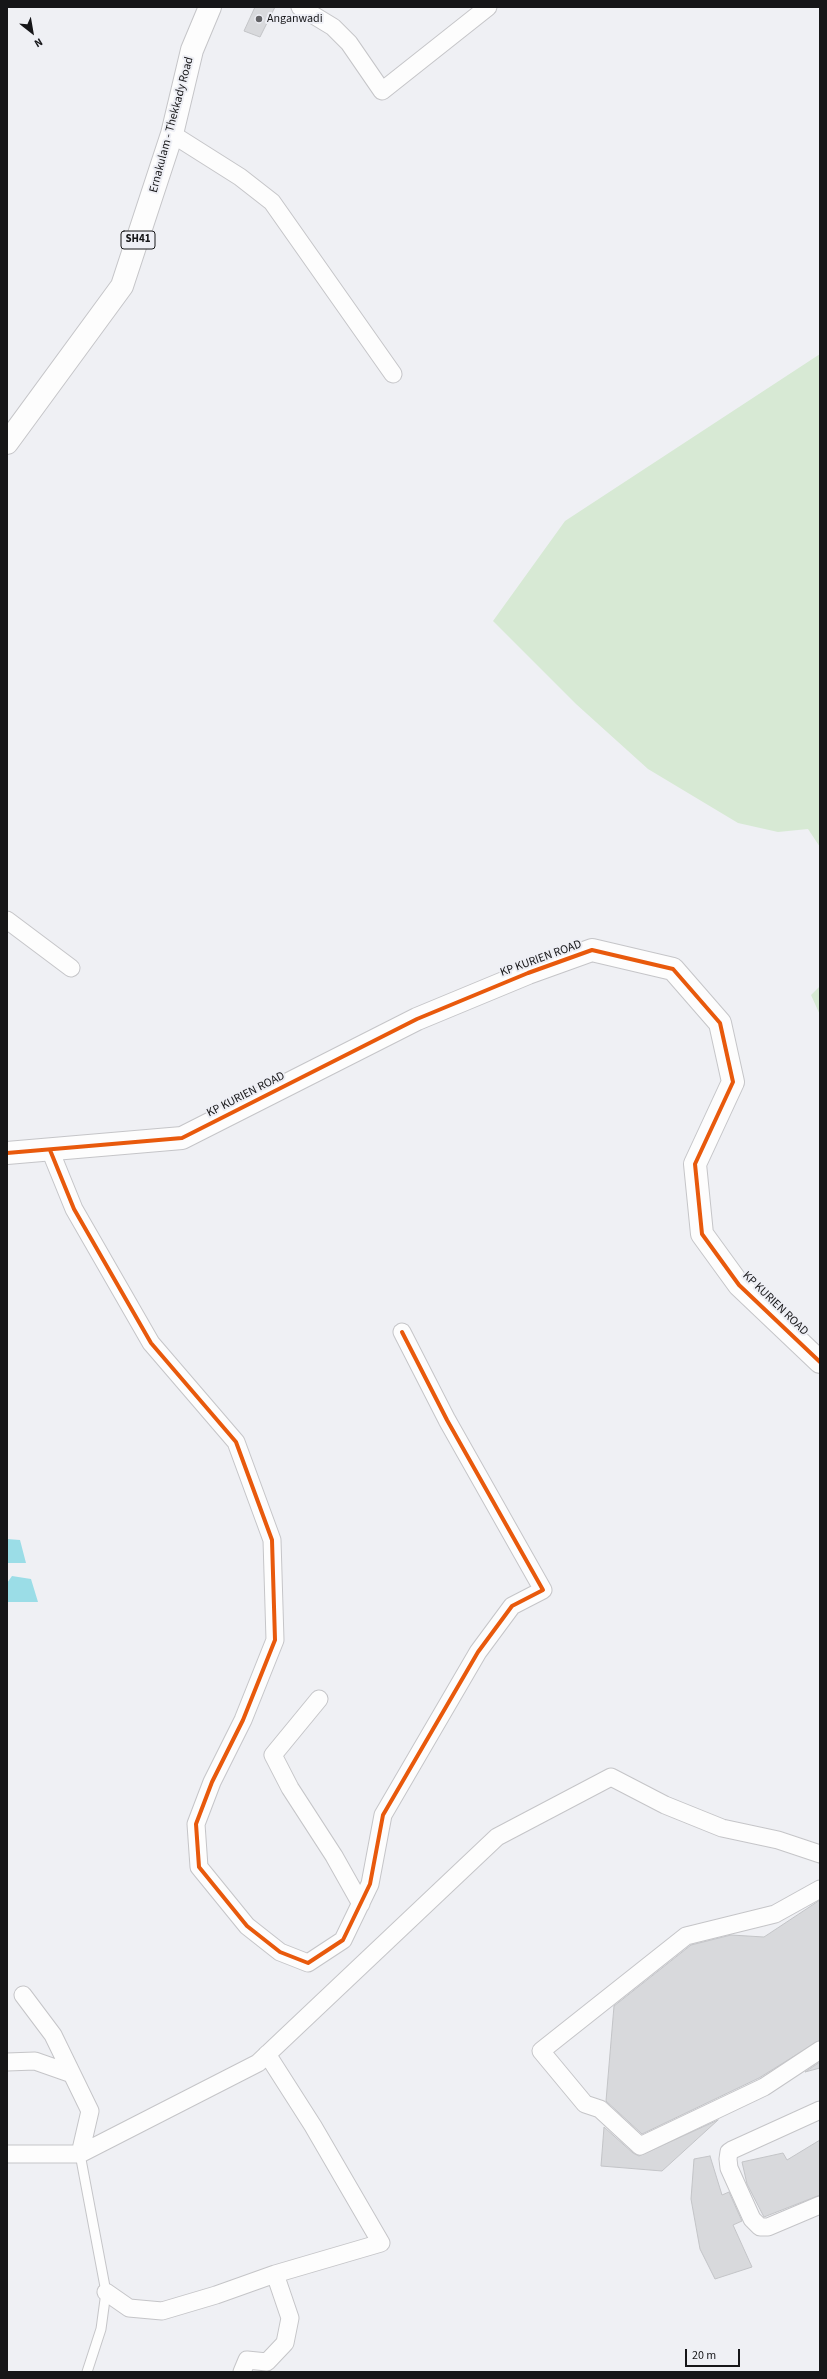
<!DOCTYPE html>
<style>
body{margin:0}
#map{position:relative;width:827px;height:2379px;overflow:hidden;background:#eff0f4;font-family:"Source Sans 3",sans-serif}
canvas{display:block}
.frame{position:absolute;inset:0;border:8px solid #161618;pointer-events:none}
.north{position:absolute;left:12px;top:12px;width:40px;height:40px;-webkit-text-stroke:3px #eeeff5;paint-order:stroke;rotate:149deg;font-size:11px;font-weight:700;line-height:16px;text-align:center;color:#161618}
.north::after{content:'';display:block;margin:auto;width:14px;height:18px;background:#161618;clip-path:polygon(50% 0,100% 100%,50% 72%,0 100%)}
.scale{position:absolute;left:685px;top:2349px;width:55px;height:18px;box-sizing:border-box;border:2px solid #161618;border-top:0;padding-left:5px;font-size:12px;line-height:14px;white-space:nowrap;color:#161618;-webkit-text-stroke:3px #eeeff5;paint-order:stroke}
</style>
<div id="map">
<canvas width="827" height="2379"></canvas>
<div class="frame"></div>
<div class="north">N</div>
<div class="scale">20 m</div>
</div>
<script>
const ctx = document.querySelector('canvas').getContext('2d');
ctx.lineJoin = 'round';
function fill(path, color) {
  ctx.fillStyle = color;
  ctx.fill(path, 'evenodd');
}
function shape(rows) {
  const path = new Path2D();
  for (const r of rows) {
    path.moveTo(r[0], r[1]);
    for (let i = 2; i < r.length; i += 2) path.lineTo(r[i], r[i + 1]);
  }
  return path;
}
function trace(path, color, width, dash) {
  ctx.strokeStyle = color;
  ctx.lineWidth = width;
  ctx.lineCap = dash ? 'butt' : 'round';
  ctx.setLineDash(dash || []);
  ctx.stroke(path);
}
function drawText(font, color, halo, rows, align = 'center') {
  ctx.font = font + ' "Source Sans 3",sans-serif';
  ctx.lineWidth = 4;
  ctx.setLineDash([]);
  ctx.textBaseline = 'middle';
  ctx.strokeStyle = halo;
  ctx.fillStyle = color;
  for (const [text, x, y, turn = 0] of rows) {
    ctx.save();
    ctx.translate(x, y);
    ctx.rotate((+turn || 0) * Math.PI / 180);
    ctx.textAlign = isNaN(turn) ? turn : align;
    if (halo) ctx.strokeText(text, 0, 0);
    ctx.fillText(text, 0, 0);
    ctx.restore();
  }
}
fill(shape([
 [820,354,820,847,808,829,778,832,738,823,648,769,576,704,493,621,565,521],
 [820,986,820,1015,811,995]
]), '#d7e9d4');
fill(shape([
 [7,1539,20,1540,26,1563,7,1563],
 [12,1576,31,1579,38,1602,7,1602,7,1583]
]), '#9bdde7');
const building = shape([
 [255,7,275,7,260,37,244,31,255,7],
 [820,1900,820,2040,759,2078,642,2134,606,2101,614,2006,691,1945,731,1935,764,1937,820,1900],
 [820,2062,820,2068,805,2072,820,2062],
 [718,2120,662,2171,601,2166,604,2127,633,2153,639,2156,718,2120],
 [820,2140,820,2195,764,2217,747,2184,742,2162,783,2153,787,2160,820,2140],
 [710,2156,722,2195,729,2192,742,2221,733,2225,752,2267,715,2279,700,2249,691,2199,694,2159,710,2156]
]);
fill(building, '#d8d9dc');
trace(building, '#c3c4c7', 1);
const service = shape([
 [80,2154,106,2292,101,2329,87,2372]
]);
const minor = shape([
 [300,7,333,27,349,43,382,91,488,7],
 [172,134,240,177,272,202,393,374],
 [7,920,71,968],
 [50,1150,74,1209,151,1343,236,1442,272,1540,275,1640,243,1720,212,1782,196,1824,199,1867,247,1926,280,1952,308,1963,343,1940,370,1884,383,1815,478,1652,512,1606,543,1590,447,1420,402,1332],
 [319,1699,273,1755,290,1788,334,1856,361,1904],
 [820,1889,775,1914,686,1936,541,2051,585,2104,600,2109,640,2146,764,2087,820,2050],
 [23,1995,53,2035,90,2111,80,2154],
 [7,2062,35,2061,72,2074],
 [820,2110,732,2150,729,2152,728,2159,729,2168,752,2219,760,2227,768,2227,820,2205],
 [7,2154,80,2154,258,2063,497,1837,611,1777,665,1805,722,1828,778,1840,820,1854],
 [106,2292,129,2308,162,2311,216,2295,275,2274],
 [242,2372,247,2360,267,2362,285,2343,290,2318,275,2274,381,2243,313,2126,267,2054]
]);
const tertiary = shape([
 [7,1153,182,1138,417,1019,528,973,592,950,673,969,720,1023,733,1082,695,1164,702,1234,739,1285,820,1362]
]);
const primary = shape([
 [7,443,122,286,172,134,192,50,210,7]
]);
trace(service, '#c5c5c8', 11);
trace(minor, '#c5c5c8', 19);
trace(tertiary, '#c5c5c8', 24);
trace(primary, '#c5c5c8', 24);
trace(service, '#fdfdfd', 9);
trace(minor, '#fdfdfd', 17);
trace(tertiary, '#fdfdfd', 22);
trace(primary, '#fdfdfd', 22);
trace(shape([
 [50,1150,74,1209,151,1343,236,1442,272,1540,275,1640,243,1720,212,1782,196,1824,199,1867,247,1926,280,1952,308,1963,343,1940,370,1884,383,1815,478,1652,512,1606,543,1590,447,1420,402,1332],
 [7,1153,182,1138,417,1019,528,973,592,950,673,969,720,1023,733,1082,695,1164,702,1234,739,1285,820,1362]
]), '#e8590c', 4);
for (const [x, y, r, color] of [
 [259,19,4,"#626265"]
]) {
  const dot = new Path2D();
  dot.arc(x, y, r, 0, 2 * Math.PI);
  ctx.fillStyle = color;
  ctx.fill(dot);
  trace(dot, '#eeeff5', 1.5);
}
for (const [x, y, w] of [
 [138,240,34]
]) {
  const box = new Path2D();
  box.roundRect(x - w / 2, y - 9, w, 18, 3);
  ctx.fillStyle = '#eeeff5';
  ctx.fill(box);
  trace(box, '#161618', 1);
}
drawText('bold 11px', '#161618', null, [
 ["SH41",138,240]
]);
drawText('12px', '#161618', '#eeeff5', [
 ["Anganwadi",267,19]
], 'left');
drawText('12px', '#161618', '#eeeff5', [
 ["Ernakulam - Thekkady Road",172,125,-75],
 ["KP KURIEN ROAD",541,959,-20],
 ["KP KURIEN ROAD",246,1095,-27],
 ["KP KURIEN ROAD",775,1304,44]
]);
</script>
